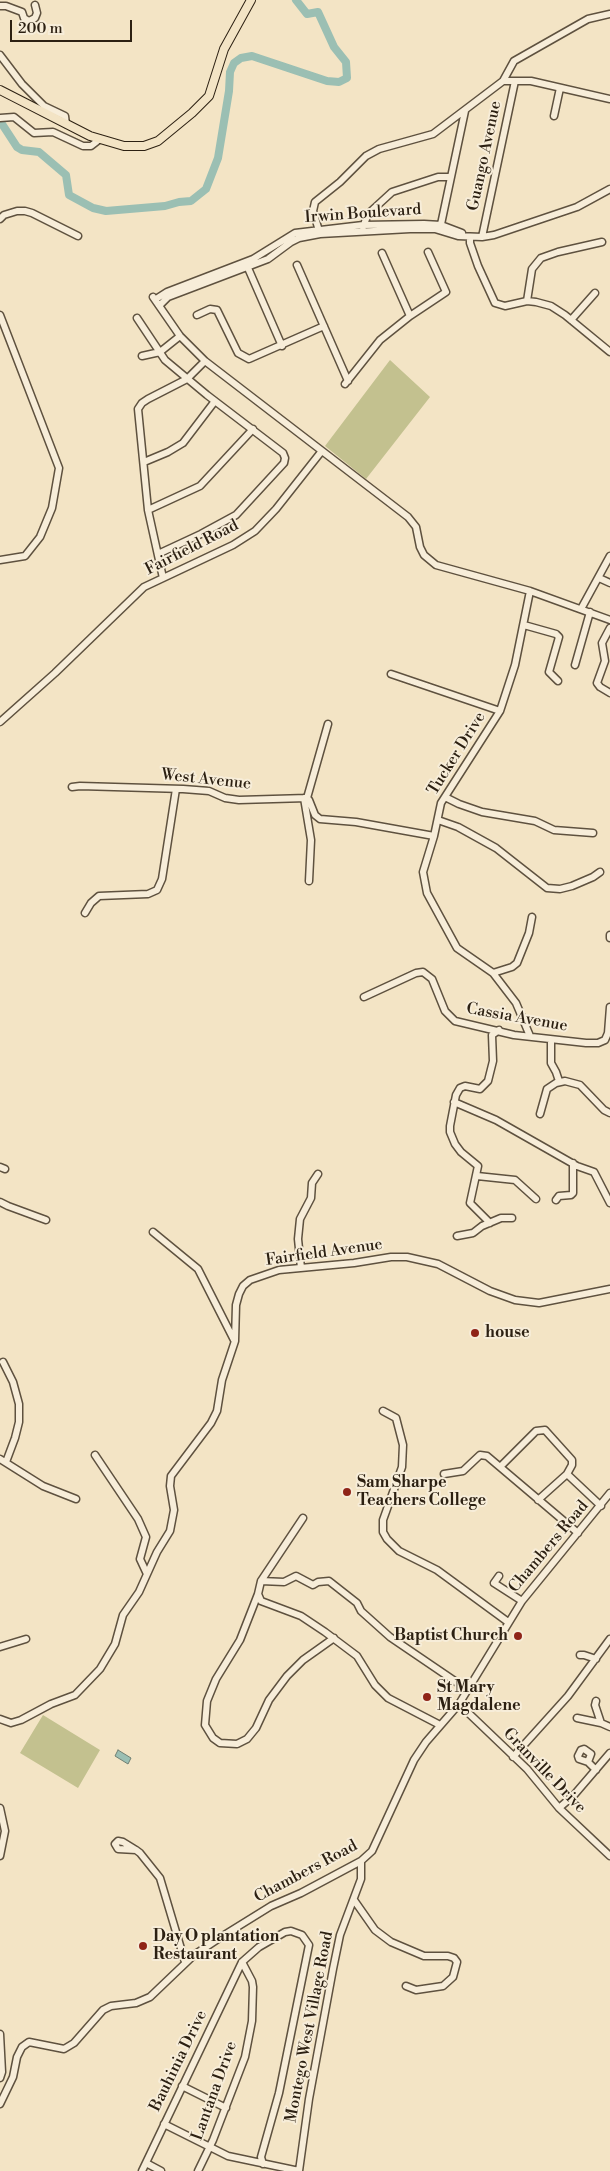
<!DOCTYPE html>
<style>
body{margin:0}
#map{position:relative;width:610px;height:2171px;overflow:hidden;background:#f3e4c5;font-family:"Libre Bodoni",serif}
canvas{display:block}
.scale{position:absolute;left:10px;top:20px;width:122px;height:22px;box-sizing:border-box;border:2px solid #2c2012;border-top:0;padding-left:6px;font-size:15px;line-height:18px;white-space:nowrap;color:#2c2012;-webkit-text-stroke:4px #f7edd9;paint-order:stroke}
</style>
<div id="map">
<canvas width="610" height="2171"></canvas>
<div class="scale">200 m</div>
</div>
<script>
const ctx = document.querySelector('canvas').getContext('2d');
ctx.lineJoin = 'round';
function fill(path, color) {
  ctx.fillStyle = color;
  ctx.fill(path, 'evenodd');
}
function shape(rows) {
  const path = new Path2D();
  for (const r of rows) {
    path.moveTo(r[0], r[1]);
    for (let i = 2; i < r.length; i += 2) path.lineTo(r[i], r[i + 1]);
  }
  return path;
}
function trace(path, color, width, dash) {
  ctx.strokeStyle = color;
  ctx.lineWidth = width;
  ctx.lineCap = dash ? 'butt' : 'round';
  ctx.setLineDash(dash || []);
  ctx.stroke(path);
}
function drawText(font, color, halo, rows, align = 'center') {
  ctx.font = font + ' "Libre Bodoni",serif';
  ctx.lineWidth = 4;
  ctx.setLineDash([]);
  ctx.textBaseline = 'middle';
  ctx.strokeStyle = halo;
  ctx.fillStyle = color;
  for (const [text, x, y, turn = 0] of rows) {
    ctx.save();
    ctx.translate(x, y);
    ctx.rotate((+turn || 0) * Math.PI / 180);
    ctx.textAlign = isNaN(turn) ? turn : align;
    if (halo) ctx.strokeText(text, 0, 0);
    ctx.fillText(text, 0, 0);
    ctx.restore();
  }
}
fill(shape([
 [390,360,430,397,366,479,325,446],
 [43,1715,100,1750,78,1788,20,1753]
]), '#c3c18f');
const water = shape([
 [118,1750,131,1758,128,1764,115,1756,118,1750]
]);
fill(water, '#9bbfb3');
trace(water, '#6f7f73', 1);
trace(shape([
 [0,121,17,147,22,150,39,152,66,175,69,195,93,208,106,211,165,206,179,202,191,201,206,189,218,158,229,91,230,72,234,63,241,58,252,56,327,81,339,82,347,78,346,62,334,47,318,12,307,14,296,0]
]), '#9bbfb3', 8);
const minor = shape([
 [0,6,6,6,22,12,24,18,29,21,35,18,37,13,35,5],
 [0,55,22,84,44,106,65,116,66,124],
 [503,81,514,61,588,19,610,14],
 [554,116,560,88],
 [0,118,14,117,34,133,53,132,83,146,91,146,100,139],
 [0,219,4,215,17,211,25,211,32,213,78,236],
 [363,227,368,214,392,192,438,177,451,177],
 [440,229,465,111],
 [320,234,313,211,315,202,340,182,366,156,379,149,433,134,503,81,531,81,610,99],
 [470,237,470,243,478,266,495,303,505,306,527,301,536,302,551,306,565,315,610,352],
 [482,237,515,81],
 [382,253,410,316],
 [297,265,348,381],
 [248,268,282,346],
 [153,297,180,336,205,361,408,517,416,527,420,547,424,555,436,565,530,591,610,620],
 [156,299,167,292,253,259,295,233,363,225,424,224,441,225,462,233],
 [527,301,532,269,541,258,558,252,602,242],
 [160,305,168,297,268,259,291,242,299,238,320,234,410,229,435,229,458,236,482,237,494,235,577,207,610,189],
 [0,315,59,468,52,508,40,537,25,556,0,560],
 [197,315,210,309,217,310,238,353,249,359,324,326],
 [137,318,165,360,207,395,283,453,285,458,284,463,236,515,201,534,158,554],
 [571,320,595,293],
 [142,356,160,352,180,336],
 [345,384,380,340,410,316,446,292,428,252],
 [144,462,168,452,183,443,215,401],
 [148,510,200,486,253,429],
 [163,578,148,510,138,409,142,403,148,399,187,379,205,361],
 [599,578,610,583],
 [530,591,515,665,500,711,441,803,434,836,423,872,427,893,457,948,493,973,516,1003,530,1036],
 [581,609,610,556],
 [524,625,556,634,559,637,549,672,558,681],
 [610,628,602,643,605,661,597,683,600,687,610,693],
 [575,665,590,612],
 [391,674,500,711],
 [0,722,55,673,144,587,233,545,255,531,276,509,321,452],
 [72,787,80,786,183,789,209,791,225,798,239,800,307,798,309,800,315,815,320,819,356,822,434,836],
 [445,797,459,804,482,812,535,821,554,830,593,833],
 [304,798,311,840,309,881],
 [307,798,328,724],
 [438,820,458,827,496,848,547,888,560,889,572,886,593,877,600,872],
 [85,913,91,903,99,896,148,894,157,890,162,879,176,789],
 [610,935,610,938],
 [493,973,512,967,517,963,529,933,532,917],
 [364,997,416,973,423,972,432,979,445,1011,455,1021,514,1035,586,1043,598,1043,605,1040,608,1033,610,1007],
 [551,1040,551,1063,556,1072,559,1081],
 [454,1102,496,1120,577,1166,594,1172,610,1203],
 [540,1114,547,1089,556,1083,565,1081,580,1085,604,1110,610,1113],
 [0,1167,5,1169],
 [477,1176,515,1180,536,1199],
 [556,1200,559,1196,571,1195,573,1193,573,1163],
 [0,1202,8,1206,46,1220],
 [490,1223,470,1203,478,1166,461,1152,455,1144,450,1132,450,1126,456,1095,460,1088,465,1086,480,1089,488,1081,493,1061,492,1035,499,1030],
 [153,1232,198,1269,234,1340],
 [457,1236,473,1233,482,1226,501,1218,512,1218],
 [301,1268,298,1239,300,1219,311,1198,312,1183,318,1174],
 [3,1362,13,1382,19,1404,19,1422,15,1438,6,1462],
 [383,1411,396,1418,403,1445,402,1467,383,1520,383,1532,387,1539,399,1551,437,1570,508,1622],
 [95,1455,138,1519,146,1537,140,1559,147,1574],
 [0,1459,43,1486,76,1499],
 [500,1467,536,1431,545,1430,572,1460,572,1465,567,1474,538,1500],
 [444,1474,463,1471,480,1455,487,1456,578,1533],
 [567,1474,601,1506],
 [303,1518,261,1581,258,1594,261,1601,301,1616,325,1632,357,1656,375,1685,388,1698,440,1725],
 [499,1576,494,1583,522,1601],
 [261,1581,284,1582,296,1576,313,1585,318,1582,329,1581,357,1603,361,1611,390,1637,468,1690],
 [258,1594,240,1640,216,1679,207,1701,205,1725,213,1738,220,1743,237,1744,247,1739,256,1728,269,1700,287,1676,303,1660,334,1638],
 [0,1647,26,1639],
 [580,1655,584,1655,596,1659],
 [596,1701,595,1705,601,1723,610,1727],
 [459,1704,527,1769,559,1808,610,1856],
 [577,1718,601,1723],
 [0,1719,11,1723,21,1720,51,1704,75,1695,100,1669,115,1644,123,1615,139,1592,157,1552,170,1531,174,1510,170,1486,171,1476,211,1423,217,1411,222,1380,235,1341,236,1305,239,1294,243,1286,250,1280,279,1270,354,1263,391,1257,407,1257,438,1264,490,1291,515,1300,539,1303,610,1289],
 [513,1757,568,1696,610,1639],
 [588,1762,579,1759,578,1756,581,1750,584,1749,591,1754,588,1762,596,1770],
 [0,1808,5,1831,0,1856],
 [559,1808,574,1795,610,1753],
 [136,1850,118,1849,115,1844,118,1841,123,1842,136,1850,140,1853,160,1878,185,1962],
 [354,1900,375,1930,391,1942,424,1956,448,1956,454,1958,457,1962,453,1977,443,1986,416,1990,406,1986],
 [0,2034,2,2072,0,2078],
 [182,2086,226,2108],
 [0,2104,13,2077,17,2057,22,2047,29,2042,64,2049,74,2043,103,2010,111,2006,136,2003,150,1997,194,1955,221,1937,271,1906,301,1893,361,1861,372,1851,414,1760,426,1742,459,1704,522,1601,610,1493],
 [164,2124,228,2156,299,2171],
 [146,2163,161,2171],
 [142,2171,242,1962,259,1947,285,1932,291,1931,302,1935,309,1945,279,2093,261,2157,263,2164],
 [198,2171,213,2140,245,2057,252,2021,253,1987,252,1981,242,1962],
 [299,2171,309,2099,333,1969,340,1935,361,1879,361,1861]
]);
const major = shape([
 [0,90,90,136,124,146,144,146,158,141,192,113,209,96,224,49,251,0]
]);
trace(minor, '#5e513f', 9);
trace(major, '#2c2012', 10);
trace(minor, '#f7edd9', 6);
trace(major, '#f3e4c5', 8);
for (const [x, y, r, color] of [
 [475,1333,5,"#8f2418"],
 [347,1492,5,"#8f2418"],
 [518,1636,5,"#8f2418"],
 [427,1697,5,"#8f2418"],
 [143,1946,5,"#8f2418"]
]) {
  const dot = new Path2D();
  dot.arc(x, y, r, 0, 2 * Math.PI);
  ctx.fillStyle = color;
  ctx.fill(dot);
  trace(dot, '#f7edd9', 2);
}
drawText('16px', '#2c2012', '#f7edd9', [
 ["Guango Avenue",485,156,-78],
 ["Irwin Boulevard",363,214,-4],
 ["Fairfield Road",192,548,-27],
 ["Tucker Drive",457,754,-58],
 ["West Avenue",206,780,6],
 ["Cassia Avenue",517,1018,10],
 ["Fairfield Avenue",324,1253,-8],
 ["Chambers Road",549,1547,-50],
 ["Granville Drive",544,1771,46],
 ["Chambers Road",306,1872,-28],
 ["Montego West Village Road",310,2027,-79],
 ["Bauhinia Drive",179,2061,-64],
 ["Lantana Drive",215,2091,-70]
]);
drawText('bold 16px', '#2c2012', '#f7edd9', [
 ["house",485,1333],
 ["Sam Sharpe",357,1483],
 ["Teachers College",357,1501],
 ["Baptist Church",508,1636,"right"],
 ["St Mary",437,1688],
 ["Magdalene",437,1706],
 ["Day O plantation",153,1937],
 ["Restaurant",153,1955]
], 'left');
</script>
